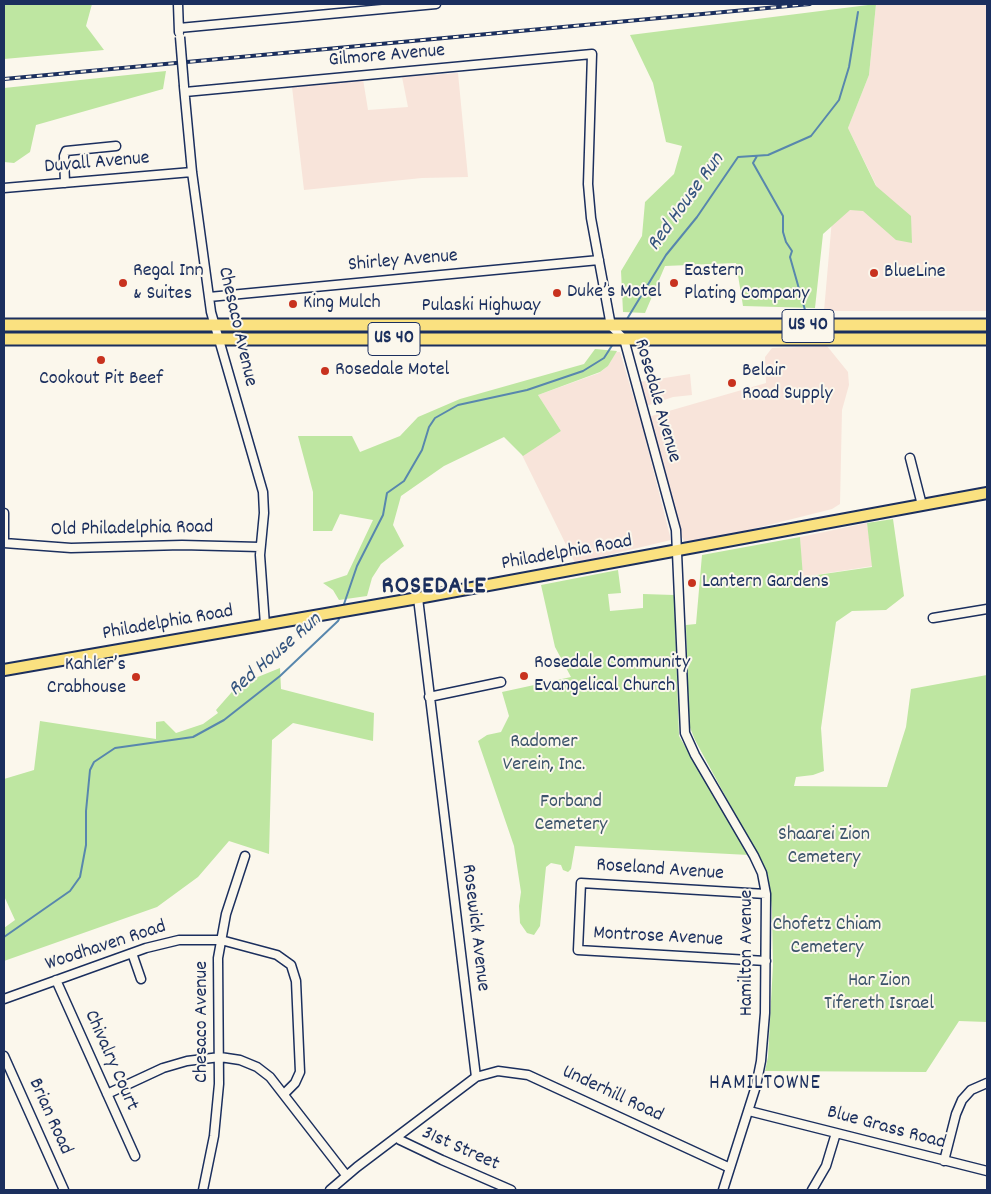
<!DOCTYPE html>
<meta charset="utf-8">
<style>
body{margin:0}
#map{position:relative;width:991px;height:1194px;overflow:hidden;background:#fbf7ec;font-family:Dekko,sans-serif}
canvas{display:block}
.frame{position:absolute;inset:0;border:5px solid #1b2f5e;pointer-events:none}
</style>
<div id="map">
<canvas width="991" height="1194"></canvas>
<div class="frame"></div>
</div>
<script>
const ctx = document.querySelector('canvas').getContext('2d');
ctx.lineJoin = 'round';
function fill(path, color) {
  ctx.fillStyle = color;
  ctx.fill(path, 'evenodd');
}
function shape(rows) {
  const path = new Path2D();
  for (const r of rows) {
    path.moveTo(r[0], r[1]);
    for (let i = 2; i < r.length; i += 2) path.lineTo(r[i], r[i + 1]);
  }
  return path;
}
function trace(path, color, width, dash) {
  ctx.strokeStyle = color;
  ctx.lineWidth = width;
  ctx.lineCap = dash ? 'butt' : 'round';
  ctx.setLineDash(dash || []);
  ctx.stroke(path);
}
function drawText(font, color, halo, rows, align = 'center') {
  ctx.font = font + ' Dekko,sans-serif';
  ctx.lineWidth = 4;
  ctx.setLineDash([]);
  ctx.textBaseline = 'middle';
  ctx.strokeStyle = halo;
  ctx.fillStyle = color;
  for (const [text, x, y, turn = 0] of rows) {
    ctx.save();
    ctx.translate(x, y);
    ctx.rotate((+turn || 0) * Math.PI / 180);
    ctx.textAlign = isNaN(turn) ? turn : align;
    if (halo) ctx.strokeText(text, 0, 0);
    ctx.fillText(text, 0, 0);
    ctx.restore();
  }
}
fill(shape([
 [876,4,987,4,987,311,824,311,835,185,876,185,848,128,869,75],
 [458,73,468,177,422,178,304,190,292,87,363,79,368,110,408,107,402,77],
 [827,346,848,372,849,385,842,410,840,504,832,509,693,544,685,543,677,527,648,417,766,383,765,357,772,348],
 [616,352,620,352,643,429,671,540,575,563,522,455,561,431,538,395,599,373,608,366],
 [690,374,692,395,673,397,646,406,639,382],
 [867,523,873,566,802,577,800,537]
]), '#f8e4da');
fill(shape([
 [4,4,92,4,86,26,104,50,4,59],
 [876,4,869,75,848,128,876,186,911,216,912,243,896,240,863,211,850,210,823,234,815,308,743,306,736,263,665,266,645,313,623,312,621,271,642,236,645,202,674,174,682,146,666,142,653,83,630,35],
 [166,71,163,89,36,125,30,152,14,163,4,162,4,88],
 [595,349,617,351,608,366,600,372,538,395,561,431,523,456,504,437,444,466,401,496,393,525,404,546,381,564,372,578,367,596,339,600,333,590,323,583,347,575,373,520,340,514,332,531,313,531,313,492,298,436,352,436,360,452,400,436,418,417,460,399,584,364],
 [893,519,904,596,886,610,852,611,836,622,821,728,824,771,813,775,796,777,794,786,887,787,906,727,911,689,987,675,987,1022,959,1021,926,1072,765,1071,768,1057,773,965,772,909,768,875,695,740,689,725,686,625,696,624,702,555,800,537,803,577,872,567,867,523],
 [618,570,621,593,608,594,610,611,643,608,643,594,674,595,679,736,749,855,575,846,571,869,568,872,563,870,561,865,551,863,546,867,540,926,534,935,527,933,520,923,519,906,521,892,514,846,478,741,487,735,501,732,509,716,502,692,571,677,555,647,541,585],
 [280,668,281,689,374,713,373,741,293,723,272,740,269,854,229,841,198,877,157,907,4,961,4,928,15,920,4,896,4,779,34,770,40,721,156,739,156,722,164,721,176,733,203,724,218,713,216,710,238,685]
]), '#bee6a1');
trace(shape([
 [757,156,753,163,783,216,783,232,786,242,792,251,790,257,807,317],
 [627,319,666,255,697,217,738,157,768,155,811,136,839,100,849,67,858,12],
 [343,607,357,566,383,515,387,493,404,481,422,450,429,427,435,418,458,405,527,390,583,371,604,358,613,344],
 [4,937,70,891,80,877,86,845,86,811,90,770,94,762,115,748,193,737,224,720,280,676,338,621,340,617]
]), '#5887ad', 2);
const minor = shape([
 [178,4,179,32],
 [179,28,436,4],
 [184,87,192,172,211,312,263,492,264,513,260,555,265,625],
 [185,92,592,54,588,184,591,218,611,326,624,339,676,530,685,733,695,755,754,856,762,873,766,894,765,1013,761,1061,756,1086,723,1190],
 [65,183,64,156,66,151,116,146],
 [4,188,192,172],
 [209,297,599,260],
 [910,458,922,505],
 [4,513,4,543],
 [4,543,71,548,182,545,260,547],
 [418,598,476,1077],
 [933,618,987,609],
 [429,697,501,682],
 [132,953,141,979],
 [766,961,578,950,581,883,766,894],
 [56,980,135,1156],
 [4,999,146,948,179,940,221,940,277,955,291,965,296,981,300,1072,295,1083,284,1094],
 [4,1056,64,1190],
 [107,1094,163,1068,187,1061,220,1057,240,1060,257,1067,270,1077,346,1175],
 [749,1111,987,1171],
 [397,1137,400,1140,442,1160,511,1190],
 [944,1161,956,1114,962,1100,971,1090,987,1083],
 [203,1190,214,1136,219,1084,218,958,226,914,245,856],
 [330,1190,357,1167,476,1077,498,1071,528,1075,730,1168],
 [812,1190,826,1166,836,1133]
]);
const major = shape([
 [4,670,418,598,987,493]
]);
const highway = shape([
 [4,325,987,325],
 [4,339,987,339]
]);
trace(minor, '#1b2f5e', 11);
trace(major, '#1b2f5e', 14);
trace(highway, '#1b2f5e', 15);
trace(minor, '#fbf7ec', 8);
trace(major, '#fae180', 10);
trace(highway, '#fae180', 11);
const rail = shape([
 [4,79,810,4]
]);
trace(rail, '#1b2f5e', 4);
trace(rail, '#fbf7ec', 2, [5.5]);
const minorBridge = shape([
 [180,37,184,86]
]);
trace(minorBridge, '#1b2f5e', 11, []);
trace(minorBridge, '#fbf7ec', 8);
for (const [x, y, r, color] of [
 [874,273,5,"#c8321e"],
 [123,283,5,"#c8321e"],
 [674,283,5,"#c8321e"],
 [557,293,5,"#c8321e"],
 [293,304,5,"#c8321e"],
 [101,360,5,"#c8321e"],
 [325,371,5,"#c8321e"],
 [732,383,5,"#c8321e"],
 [692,583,5,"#c8321e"],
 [524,676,5,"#c8321e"],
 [136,677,5,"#c8321e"]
]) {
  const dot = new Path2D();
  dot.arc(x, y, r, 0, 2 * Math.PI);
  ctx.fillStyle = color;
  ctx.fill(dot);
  trace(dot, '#fbf7ec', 2);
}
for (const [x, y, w] of [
 [808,326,52],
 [394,339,52]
]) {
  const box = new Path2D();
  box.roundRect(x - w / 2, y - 16.5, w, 33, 4);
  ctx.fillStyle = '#fbf7ec';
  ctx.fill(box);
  trace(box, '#1b2f5e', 1);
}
drawText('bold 19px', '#1b2f5e', null, [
 ["US 40",808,326],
 ["US 40",394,339]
]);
drawText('20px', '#1b2f5e', '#fbf7ec', [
 ["Gilmore Avenue",387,57,-5],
 ["Duvall Avenue",97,164,-5],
 ["Shirley Avenue",403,262,-5],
 ["Pulaski Highway",481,307],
 ["Chesaco Avenue",236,327,77],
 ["Rosedale Avenue",656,401,74],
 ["Old Philadelphia Road",132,530,-1],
 ["Philadelphia Road",567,554,-10],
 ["Philadelphia Road",168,624,-10],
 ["Roseland Avenue",660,871,4],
 ["Rosewick Avenue",474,928,83],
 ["Montrose Avenue",658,938,3],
 ["Woodhaven Road",106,947,-18],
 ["Hamilton Avenue",748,953,-90],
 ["Chesaco Avenue",203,1022,-90],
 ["Chivalry Court",110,1061,66],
 ["Underhill Road",612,1095,25],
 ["Brian Road",49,1117,66],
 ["Blue Grass Road",886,1129,15],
 ["31st Street",460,1150,24]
]);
drawText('20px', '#1b2f5e', '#fbf7ec', [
 ["Regal Inn",133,272],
 ["& Suites",133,295],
 ["Eastern",684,272],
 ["Plating Company",684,295],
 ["BlueLine",884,273],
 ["Duke’s Motel",567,293],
 ["King Mulch",303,304],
 ["Rosedale Motel",335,371],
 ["Belair",742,372],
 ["Road Supply",742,395],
 ["Cookout Pit Beef",101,380,"center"],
 ["Lantern Gardens",702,583],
 ["Rosedale Community",534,664],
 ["Evangelical Church",534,687],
 ["Kahler’s",126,666,"right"],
 ["Crabhouse",126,689,"right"]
], 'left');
drawText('20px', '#3c546b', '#fbf7ec', [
 ["Radomer",544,743],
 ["Verein, Inc.",544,766],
 ["Forband",571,803],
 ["Cemetery",571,826],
 ["Shaarei Zion",824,836],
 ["Cemetery",824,859],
 ["Chofetz Chiam",827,926],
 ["Cemetery",827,949],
 ["Har Zion",879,982],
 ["Tifereth Israel",879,1005]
]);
drawText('italic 21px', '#34547f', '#fbf7ec', [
 ["Red House Run",687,203,-54],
 ["Red House Run",276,656,-41]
]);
ctx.letterSpacing = '1px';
drawText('21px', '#1b2f5e', '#fbf7ec', [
 ["HAMILTOWNE",765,1085]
]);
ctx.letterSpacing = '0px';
ctx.letterSpacing = '1px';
drawText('bold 25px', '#1b2f5e', '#fbf7ec', [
 ["ROSEDALE",434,589]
]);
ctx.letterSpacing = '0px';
</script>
